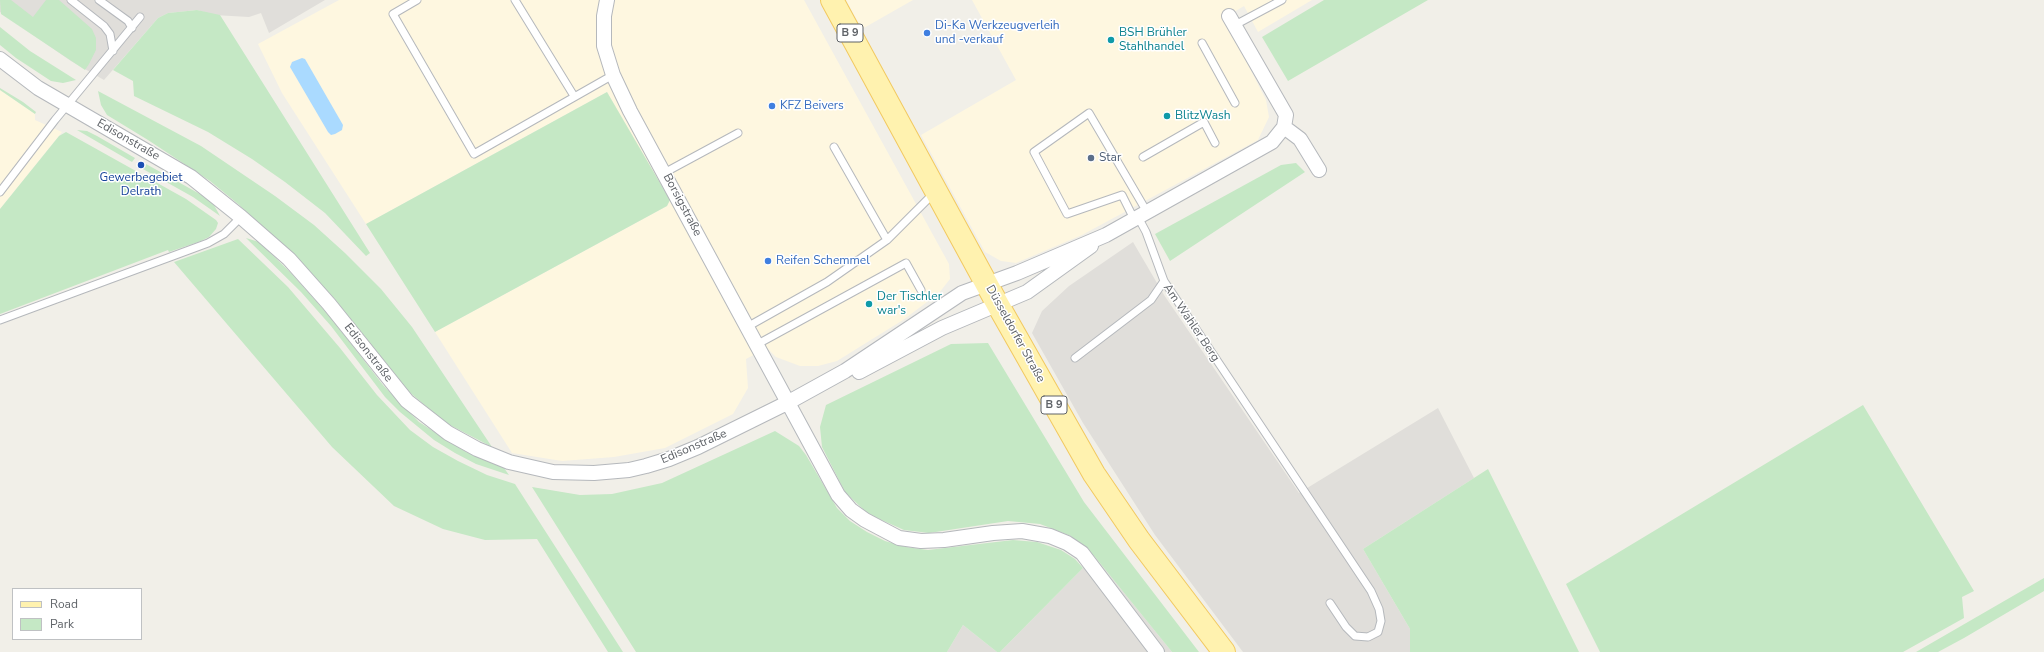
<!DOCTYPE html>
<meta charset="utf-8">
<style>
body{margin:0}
#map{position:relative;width:2044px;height:652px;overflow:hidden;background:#f1efe8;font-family:"Nunito Sans",sans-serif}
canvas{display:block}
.legend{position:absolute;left:12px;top:588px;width:130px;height:52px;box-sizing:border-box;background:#fff;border:1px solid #bfc1c3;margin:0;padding:5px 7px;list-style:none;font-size:12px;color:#5f6368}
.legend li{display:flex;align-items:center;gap:8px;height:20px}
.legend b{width:20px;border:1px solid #bfc1c3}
</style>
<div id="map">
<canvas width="2044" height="652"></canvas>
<ul class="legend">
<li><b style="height:5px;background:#fff2af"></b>Road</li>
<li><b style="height:11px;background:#c5e8c5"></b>Park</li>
</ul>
</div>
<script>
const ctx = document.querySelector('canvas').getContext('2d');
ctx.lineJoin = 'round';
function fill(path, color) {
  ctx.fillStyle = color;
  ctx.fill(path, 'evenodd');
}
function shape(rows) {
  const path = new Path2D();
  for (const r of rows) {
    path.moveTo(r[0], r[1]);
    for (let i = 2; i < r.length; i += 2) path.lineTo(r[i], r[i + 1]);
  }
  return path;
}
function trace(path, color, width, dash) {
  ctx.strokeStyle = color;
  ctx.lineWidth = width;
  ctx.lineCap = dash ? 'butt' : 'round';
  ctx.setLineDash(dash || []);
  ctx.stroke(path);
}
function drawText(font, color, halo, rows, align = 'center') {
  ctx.font = font + ' "Nunito Sans",sans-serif';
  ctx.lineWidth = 3;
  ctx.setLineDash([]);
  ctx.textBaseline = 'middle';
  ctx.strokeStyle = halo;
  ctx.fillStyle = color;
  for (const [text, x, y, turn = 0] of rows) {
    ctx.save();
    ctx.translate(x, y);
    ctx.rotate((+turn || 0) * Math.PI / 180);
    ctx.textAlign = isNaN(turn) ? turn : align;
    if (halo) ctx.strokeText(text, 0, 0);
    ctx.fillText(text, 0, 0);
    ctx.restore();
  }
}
fill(shape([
 [339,0,804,0,949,264,950,279,939,293,903,320,837,361,818,366,800,366,776,357,767,348,746,359,748,388,733,414,665,448,614,457,562,461,512,453,435,332,667,206,670,200,607,92,366,224,282,93,258,44],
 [846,0,913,0,862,29],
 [972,0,1312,0,1258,32,1244,6,1224,18,1266,100,1269,117,1258,140,1082,235,1016,263,1001,261,985,252,921,135,1016,80],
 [0,90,35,114,35,120,62,132,0,209]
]), '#fef7e0');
fill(shape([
 [0,0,325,0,269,33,261,13,249,17,214,15,197,10,168,13,158,18,104,80,71,61,0,12],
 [1133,242,1164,295,1299,493,1438,408,1474,478,1363,549,1410,629,1410,652,1243,652,1155,535,1083,423,1032,333,1042,311,1069,286],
 [1095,557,1172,652,1000,652,1083,568],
 [963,625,997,652,947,652]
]), '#e0deda');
fill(shape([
 [0,0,11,0,33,17,46,0,59,0,92,29,96,38,96,50,89,64,85,70,1,14],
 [1324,0,1428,0,1288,81,1262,37],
 [197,10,220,15,370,253,366,256,325,213,285,182,252,159,208,132,134,96,133,81,113,70,158,18,168,13],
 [0,27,30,51,76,80,63,83,51,81,16,58,0,45],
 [0,88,23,102,36,112,35,114,0,90],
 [98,91,201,146,275,196,314,225,345,253,381,289,412,327,492,447,446,423,408,391,334,298,292,254,238,204,210,181,148,140,107,115,101,105],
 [607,92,670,200,667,206,435,332,366,224],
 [77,130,87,131,97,136,135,158,132,162],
 [66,132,186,199,216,220,218,223,216,229,209,237,201,241,169,252,168,250,0,314,0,209,59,136],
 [1296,163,1305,172,1170,261,1155,234,1281,165],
 [146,164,207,198,214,205,220,216,193,197,143,169],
 [246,238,259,242,290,272,332,319,383,385,419,422,466,452,504,468,509,475,476,464,455,453,434,440,400,412,385,397,331,326,301,292],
 [238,239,288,287,340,348,377,395,410,430,433,447,458,461,487,475,515,484,623,652,608,652,537,539,485,540,443,529,394,506,332,447,174,262],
 [988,343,1084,502,1199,652,1172,652,1095,557,1071,536,1040,524,1008,521,929,533,904,530,868,514,845,492,822,447,820,427,826,405,951,344],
 [1863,405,1974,591,1962,597,1964,618,1903,652,1600,652,1566,584],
 [775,431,799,446,806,455,837,508,850,521,867,532,885,541,906,547,928,550,1013,540,1037,542,1061,550,1075,559,1083,568,1000,652,997,652,963,625,947,652,636,652,532,487,580,495,612,494,662,483],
 [1488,469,1579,652,1410,652,1410,629,1363,549],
 [2044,578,2044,591,1964,638,1938,652,1916,652]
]), '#c5e8c5');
fill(shape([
 [302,58,305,59,343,125,342,130,335,134,331,135,328,132,290,67,292,62]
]), '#aadaff');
const service = shape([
 [71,0,104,26,110,34,113,51],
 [99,0,128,21,132,28],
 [417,0,393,14,474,154,613,75],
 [515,0,574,96],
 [1235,25,1282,0],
 [1202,43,1235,103],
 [834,147,887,240],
 [1143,157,1204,122,1215,143],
 [664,173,738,133],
 [0,192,55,120,140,17],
 [1138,217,1146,232,1164,281,1371,591,1379,609,1381,621,1378,632,1368,637,1355,636,1346,627,1330,603],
 [1134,219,1122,195,1067,214,1034,152,1089,113,1147,212],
 [0,320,208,243,224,234,241,217],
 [747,327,827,282,887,240,934,193],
 [756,345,906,263,921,290],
 [1075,358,1151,300,1164,281]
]);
const minor = shape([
 [607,0,604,16,604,46,613,75,630,111,838,495,851,510,865,520,899,538,921,541,944,540,993,533,1022,531,1050,536,1067,543,1082,553,1157,652],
 [0,59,38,88,191,177,241,217,289,259,329,304,407,401,448,433,477,449,509,462,553,472,594,473,629,470,646,466,669,459,698,447,787,403,845,371,962,293,1017,273,1106,235,1272,142,1284,127,1286,115,1229,16],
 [1284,127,1300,139,1319,170],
 [859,372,942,328,1027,292,1091,246]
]);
const primary = shape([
 [832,0,998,305,1094,474,1139,540,1224,652]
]);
trace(service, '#b5b8bc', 9);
trace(minor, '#b5b8bc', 16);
trace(primary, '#f2c960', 24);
trace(service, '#fff', 7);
trace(minor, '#fff', 14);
trace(primary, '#fff2af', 22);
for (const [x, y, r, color] of [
 [927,33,4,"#3f7fe0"],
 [1111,40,4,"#0f9aa8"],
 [772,106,4,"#3f7fe0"],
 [1167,116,4,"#0f9aa8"],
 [1091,158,4,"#5c6f8a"],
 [141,165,4,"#1a4fb4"],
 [768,261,4,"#3f7fe0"],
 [869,304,4,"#0f9aa8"]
]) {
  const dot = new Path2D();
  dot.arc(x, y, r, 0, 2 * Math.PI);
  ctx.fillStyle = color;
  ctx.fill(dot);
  trace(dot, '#fff', 1.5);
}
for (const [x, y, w] of [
 [850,33,26],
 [1054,405,26]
]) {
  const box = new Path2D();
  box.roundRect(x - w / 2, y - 9, w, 18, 3);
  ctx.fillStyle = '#fff';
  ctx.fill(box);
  trace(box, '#5f6368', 1);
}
drawText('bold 11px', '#5f6368', null, [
 ["B 9",850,33],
 ["B 9",1054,405]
]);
drawText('12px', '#366cbe', '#fff', [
 ["Di-Ka Werkzeugverleih",935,26],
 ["und -verkauf",935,40],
 ["KFZ Beivers",780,106],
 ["Reifen Schemmel",776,261]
], 'left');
drawText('12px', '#0d838f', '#fff', [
 ["BSH Brühler",1119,33],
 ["Stahlhandel",1119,47],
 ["BlitzWash",1175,116],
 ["Der Tischler",877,297],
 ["war's",877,311]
], 'left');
drawText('12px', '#5f6368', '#fff', [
 ["Edisonstraße",128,140,30],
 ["Borsigstraße",682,205,62],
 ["Am Wahler Berg",1191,323,56],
 ["Düsseldorfer Straße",1015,334,61],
 ["Edisonstraße",368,353,52],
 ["Edisonstraße",694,447,-23]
]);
drawText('12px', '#4e5e75', '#fff', [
 ["Star",1099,158]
], 'left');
drawText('12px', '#164399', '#fff', [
 ["Gewerbegebiet",141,178],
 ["Delrath",141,192]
]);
</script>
